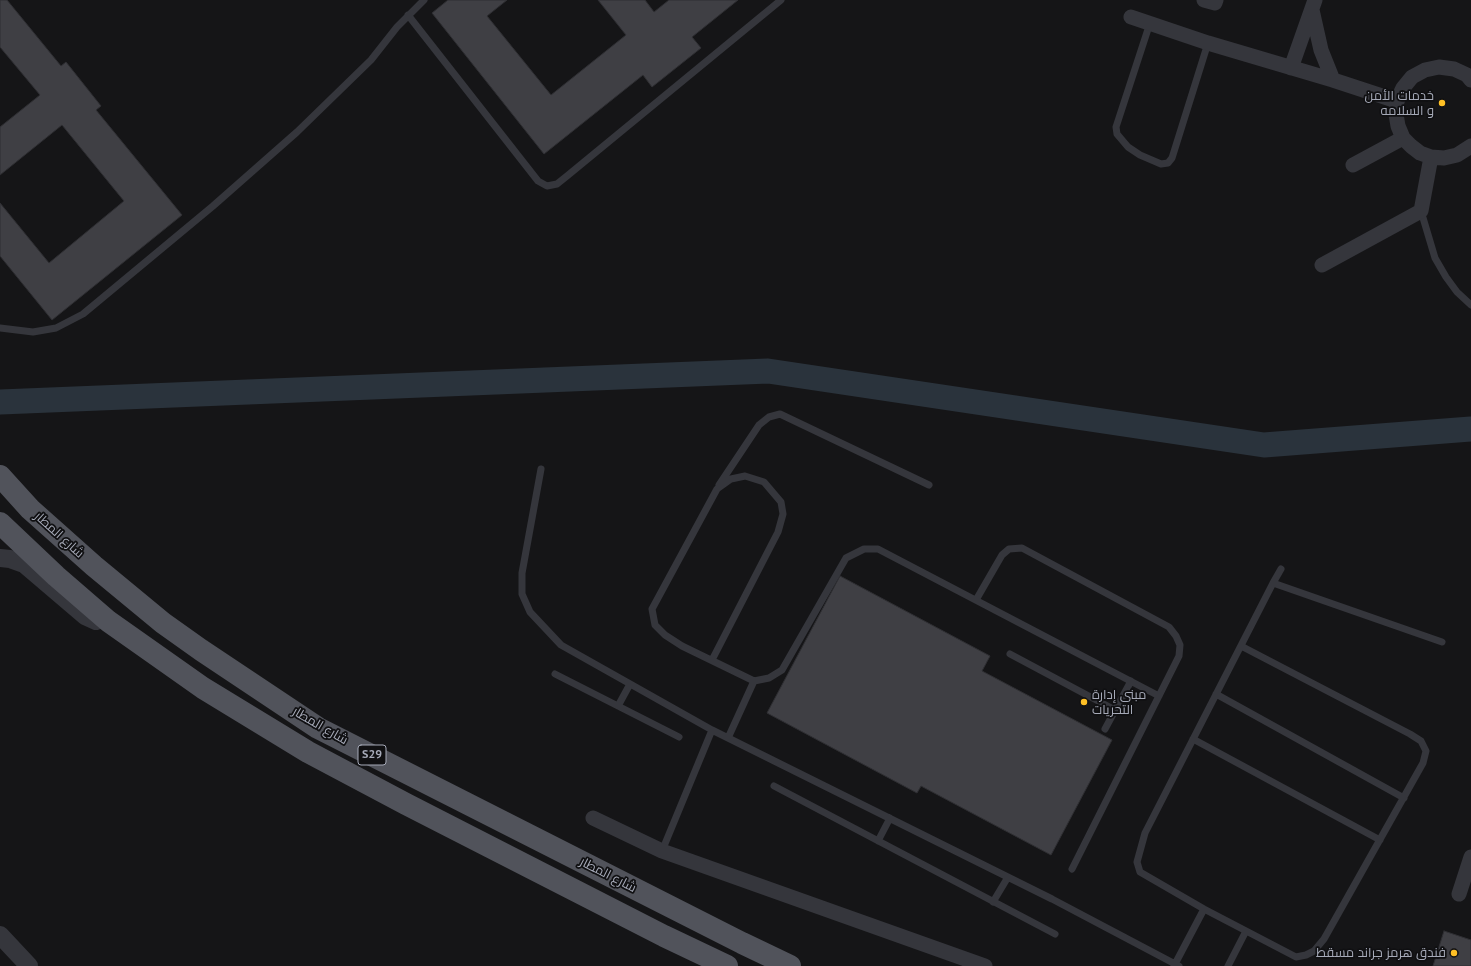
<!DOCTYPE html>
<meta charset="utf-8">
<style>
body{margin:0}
canvas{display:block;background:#151517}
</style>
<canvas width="1471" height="966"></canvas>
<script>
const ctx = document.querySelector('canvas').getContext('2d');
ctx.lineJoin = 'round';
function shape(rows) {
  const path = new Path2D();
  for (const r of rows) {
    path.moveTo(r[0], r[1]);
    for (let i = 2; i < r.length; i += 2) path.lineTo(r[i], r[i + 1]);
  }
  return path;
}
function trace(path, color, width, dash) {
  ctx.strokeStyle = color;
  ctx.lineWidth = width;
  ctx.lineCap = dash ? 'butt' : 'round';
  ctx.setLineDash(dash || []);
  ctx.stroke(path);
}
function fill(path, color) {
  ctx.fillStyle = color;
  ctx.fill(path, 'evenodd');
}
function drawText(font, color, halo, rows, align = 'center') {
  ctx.font = font + ' "PT Sans",Cairo,sans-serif';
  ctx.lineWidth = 3.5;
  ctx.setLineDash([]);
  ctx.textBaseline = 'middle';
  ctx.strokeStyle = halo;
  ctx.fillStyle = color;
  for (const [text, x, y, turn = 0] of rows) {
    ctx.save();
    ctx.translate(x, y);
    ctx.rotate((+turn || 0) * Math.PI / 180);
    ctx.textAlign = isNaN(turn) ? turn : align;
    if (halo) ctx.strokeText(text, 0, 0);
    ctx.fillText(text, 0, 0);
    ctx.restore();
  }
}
trace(shape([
 [0,402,768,371,1264,445,1471,429]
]), '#2a333c', 25);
const building = shape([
 [0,0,7,0,61,66,66,62,101,106,96,110,182,215,52,320,0,256,0,203,49,263,124,201,62,125,0,175,0,127,40,95,0,47,0,0],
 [448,0,507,0,487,16,551,95,626,35,598,0,645,0,654,12,669,0,738,0,692,37,701,48,652,87,643,75,544,154,432,13,448,0],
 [840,576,990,656,982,671,1112,740,1051,855,921,786,917,793,767,713,840,576],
 [1444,931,1471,940,1471,966,1433,966,1444,931]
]);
fill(building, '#3f3f44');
trace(building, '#2f2f33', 1);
trace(shape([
 [408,15,538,181,547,186,557,184,567,176,781,0],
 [1150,23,1116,127,1117,134,1128,147,1140,155,1161,164,1168,163,1172,158,1208,43],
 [1421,211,1435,258,1446,277,1457,292,1471,305],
 [0,328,33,332,56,328,83,314,213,206,297,132,371,60,397,27,424,0],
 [541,469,522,573,522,594,530,612,561,645,712,730,1052,899,1179,966],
 [719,485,759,425,769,417,780,414,929,485],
 [1273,583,1442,642],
 [976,600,1002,555,1009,549,1022,548,1169,627,1176,636,1180,645,1179,656,1072,869],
 [1241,646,1410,734,1421,741,1426,751,1423,763,1324,939,1314,951,1306,955,1296,957,1204,909,1140,872,1137,862,1145,833,1273,583,1281,569],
 [1010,654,1115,710],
 [712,660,778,532,783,514,781,502,764,482,745,476,731,479,717,489,652,609,655,625,665,635,682,646,754,681,769,678,782,670,846,558,864,549,878,549,1159,696],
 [555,674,679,737],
 [1216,694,1404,798],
 [618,706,630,684],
 [1105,729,1131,681],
 [728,738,754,681],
 [1193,739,1380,840],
 [774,786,1055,934],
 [878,841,890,818],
 [662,851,712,730],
 [993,902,1008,877],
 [1174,966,1204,909],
 [1228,966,1246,931]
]), '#35363c', 7);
trace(shape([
 [1204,0,1215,3,1216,0],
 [1312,10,1321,50,1333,80],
 [1131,17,1208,43,1333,80,1397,101],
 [1291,68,1315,0],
 [1471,80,1467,75,1454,69,1439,67,1425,70,1412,77,1403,88,1397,101,1396,114,1398,126,1403,138,1411,146,1420,153,1431,157,1444,158,1457,155,1471,146],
 [1353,165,1403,138],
 [1322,265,1421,211,1431,157],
 [593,818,662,851,985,966],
 [1459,894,1471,857]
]), '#35363c', 15);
trace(shape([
 [0,558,10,559,24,564,85,616,96,621],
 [0,935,29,966]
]), '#35363c', 18);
trace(shape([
 [0,476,30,509,94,566,163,623,201,650,318,728,742,943,790,966],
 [0,523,56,576,108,621,203,688,308,752,406,804,664,936,727,966]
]), '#51535b', 22);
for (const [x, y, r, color] of [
 [1442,103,4,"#ffc025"],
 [1084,702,4,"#ffc025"],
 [1454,953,4,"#ffc025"]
]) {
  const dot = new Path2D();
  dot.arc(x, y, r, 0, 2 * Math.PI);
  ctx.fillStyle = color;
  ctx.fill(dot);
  trace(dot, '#101012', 1.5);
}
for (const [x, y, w] of [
 [372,755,28]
]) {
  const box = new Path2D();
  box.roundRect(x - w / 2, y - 10, w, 20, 3);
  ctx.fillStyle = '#101012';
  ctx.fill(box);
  trace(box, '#a6aab8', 1);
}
drawText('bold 12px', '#a6aab8', null, [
 ["S29",372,755]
]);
drawText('13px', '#a6aab8', '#101012', [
 ["خدمات الأمن",1434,96],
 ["و السلامه",1434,111],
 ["مبنى إدارة",1092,695,"left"],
 ["التحريات",1092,710,"left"],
 ["فندق هرمز جراند مسقط",1446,953]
], 'right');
drawText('13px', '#a6aab8', '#101012', [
 ["شارع المطار",59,535,42],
 ["شارع المطار",320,726,30],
 ["شارع المطار",608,875,27]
]);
</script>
